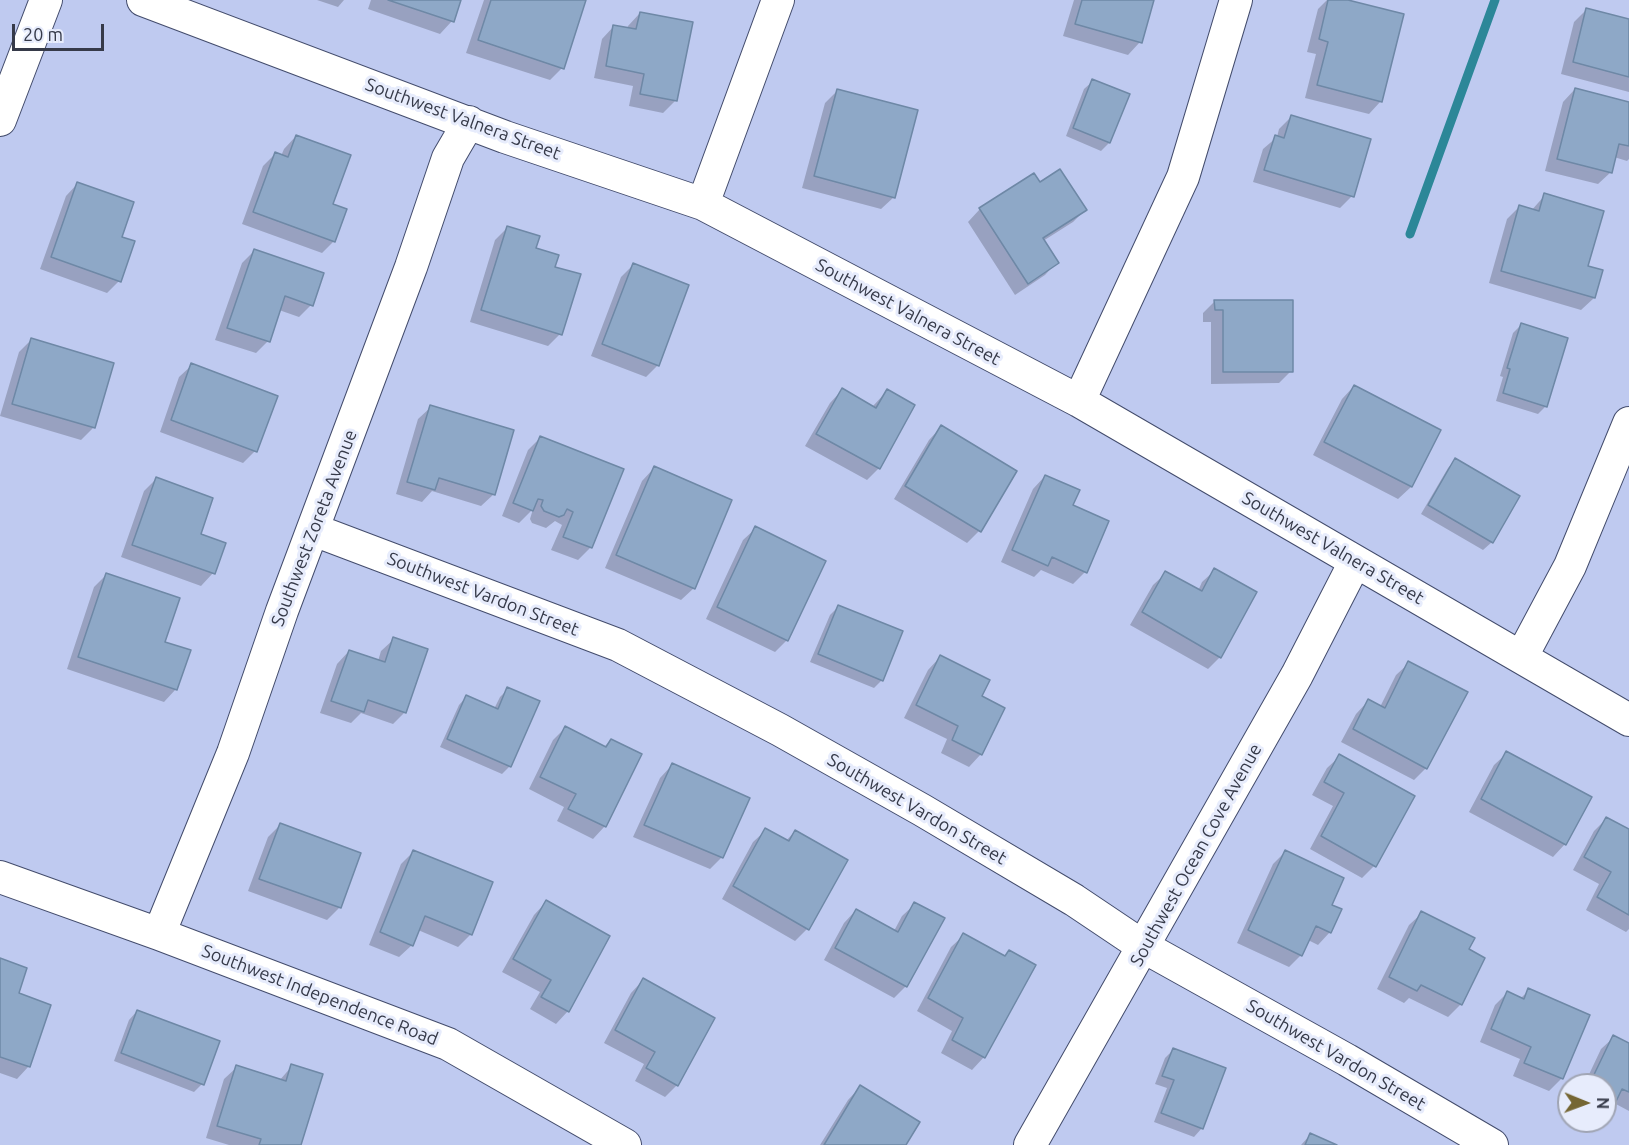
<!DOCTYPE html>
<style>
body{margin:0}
#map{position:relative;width:1629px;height:1145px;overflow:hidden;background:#bfcaf0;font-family:Ubuntu,sans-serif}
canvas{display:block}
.north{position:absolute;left:1557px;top:1073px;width:60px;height:60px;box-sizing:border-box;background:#e7ecfc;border:2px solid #a0a5b4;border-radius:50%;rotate:91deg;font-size:16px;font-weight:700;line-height:24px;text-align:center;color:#363a49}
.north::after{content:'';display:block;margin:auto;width:21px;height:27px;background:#756633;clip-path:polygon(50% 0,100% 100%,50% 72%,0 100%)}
.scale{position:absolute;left:12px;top:24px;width:92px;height:27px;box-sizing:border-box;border:3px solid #363a49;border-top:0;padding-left:8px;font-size:18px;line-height:21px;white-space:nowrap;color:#363a49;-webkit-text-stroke:4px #e7ecfc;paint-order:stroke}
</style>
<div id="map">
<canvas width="1629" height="1145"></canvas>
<div class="north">N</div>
<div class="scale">20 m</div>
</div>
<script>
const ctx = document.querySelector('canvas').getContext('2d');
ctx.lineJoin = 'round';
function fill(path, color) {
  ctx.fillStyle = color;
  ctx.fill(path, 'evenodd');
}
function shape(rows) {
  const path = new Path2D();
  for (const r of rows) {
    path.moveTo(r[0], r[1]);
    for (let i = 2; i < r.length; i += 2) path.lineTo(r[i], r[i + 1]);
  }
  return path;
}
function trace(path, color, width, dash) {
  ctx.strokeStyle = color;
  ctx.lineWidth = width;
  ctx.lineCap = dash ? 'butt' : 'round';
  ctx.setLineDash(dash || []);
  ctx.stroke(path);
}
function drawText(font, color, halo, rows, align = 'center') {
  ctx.font = font + ' Ubuntu,sans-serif';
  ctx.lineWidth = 6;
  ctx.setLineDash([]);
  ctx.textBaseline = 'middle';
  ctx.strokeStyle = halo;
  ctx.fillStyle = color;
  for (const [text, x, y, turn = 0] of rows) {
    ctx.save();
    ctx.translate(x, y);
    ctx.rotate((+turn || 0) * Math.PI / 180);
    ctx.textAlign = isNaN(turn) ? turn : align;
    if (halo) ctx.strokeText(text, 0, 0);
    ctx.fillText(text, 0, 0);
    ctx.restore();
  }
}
fill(shape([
 [317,0,344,0,338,7],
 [371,0,460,0,452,21,440,34,368,9],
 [484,0,584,0,562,68,550,80,466,53],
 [1074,0,1153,0,1140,42,1128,55,1063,36],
 [1327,0,1342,0,1381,101,1369,114,1305,98,1316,54,1307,52,1318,9],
 [1587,9,1629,20,1629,92,1561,74,1574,22],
 [640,13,676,100,663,113,629,106,633,86,594,78,602,39,614,26,627,29,628,26],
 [1093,81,1109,143,1101,151,1066,136,1084,89],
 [1575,89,1629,103,1629,159,1627,161,1614,157,1611,172,1598,184,1545,171,1563,102],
 [838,90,894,197,881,209,802,188,825,103],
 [1291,117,1352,196,1340,208,1253,182,1263,149,1277,137,1279,129],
 [296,136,331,205,334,241,322,253,242,224,263,166,276,153,281,156,284,149],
 [78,183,120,238,119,281,107,293,40,269,66,196],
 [1040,184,1085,210,1073,222,1043,241,1057,262,1045,275,1015,295,968,222,980,209],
 [1545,195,1586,267,1601,271,1594,298,1581,310,1489,283,1507,219,1519,207,1531,211],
 [508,227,553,268,560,334,548,346,470,322,495,240],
 [254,251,311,305,299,317,279,310,268,341,256,353,215,340,242,263],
 [633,265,658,365,646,377,591,356,621,277],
 [1215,301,1291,371,1279,383,1211,384,1211,322,1203,322,1203,313],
 [1521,325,1546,406,1538,414,1496,401,1503,377,1500,376,1513,333],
 [31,340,112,364,93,428,81,440,0,416,19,352],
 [192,365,255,451,243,463,160,432,179,377],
 [1354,386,1439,430,1411,487,1398,499,1313,455,1342,399],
 [842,390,872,407,887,391,879,468,867,480,805,446,830,403],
 [431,407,494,494,481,506,432,491,422,502,396,494,418,419],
 [941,427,1015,471,979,531,967,543,894,499,929,440],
 [541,437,622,470,590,548,578,560,551,550,562,525,555,521,546,528,532,523,530,519,533,509,519,523,502,516,528,450],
 [1456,459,1518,497,1492,542,1483,550,1421,514,1448,468],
 [654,468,694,588,681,600,605,568,642,481],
 [1045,476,1071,506,1085,572,1073,584,1041,570,1034,577,1001,562,1033,489],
 [156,479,199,535,224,544,213,573,201,586,121,557,144,491],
 [756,528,787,640,775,652,706,619,743,540],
 [1215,570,1220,657,1208,669,1130,625,1153,585,1166,573,1198,591,1202,582],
 [106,575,164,643,176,689,164,702,67,669,94,587],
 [838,607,882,680,874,688,810,662,830,615],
 [394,639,405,712,393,724,361,713,351,723,320,713,337,664,349,651,378,661,381,651],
 [940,657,980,697,981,754,969,767,941,753,947,739,904,718,928,670],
 [1409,663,1426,768,1414,780,1341,742,1356,714,1368,701,1380,707,1396,675],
 [508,689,510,766,502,774,440,747,459,705,467,696,494,709,500,697],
 [565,728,604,747,611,740,605,826,593,839,557,821,564,807,529,789,553,740],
 [1507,753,1565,844,1553,857,1469,812,1494,765],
 [1340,756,1374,866,1362,878,1310,849,1333,806,1312,795,1327,768],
 [672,765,722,857,710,869,633,837,660,778],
 [1606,819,1629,831,1629,929,1626,932,1586,910,1599,884,1573,870,1594,831],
 [280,825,340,907,327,920,248,891,268,837],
 [766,830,786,841,795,831,807,929,795,941,722,899,753,842],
 [413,852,471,934,458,947,418,930,412,945,399,957,369,945,401,864],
 [1285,852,1330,905,1330,932,1318,945,1308,940,1301,955,1289,967,1237,943,1273,864],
 [546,902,568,1011,556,1024,530,1009,540,992,502,972,534,915],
 [915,904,906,986,894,998,824,960,844,923,856,910,894,931,902,916],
 [1422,913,1467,950,1483,959,1460,1005,1448,1017,1409,998,1404,1003,1377,989,1409,925],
 [964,935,1004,957,1009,951,984,1057,972,1070,941,1053,952,1031,917,1011,951,947],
 [0,960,17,994,29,1066,17,1079,0,1073],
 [643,980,677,1085,665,1097,635,1081,644,1064,604,1043,631,993],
 [1529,990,1588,1015,1562,1078,1549,1091,1513,1076,1520,1059,1480,1042,1495,1005,1507,993,1520,999],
 [137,1011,202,1084,194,1092,114,1061,129,1020],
 [1614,1037,1629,1044,1629,1111,1614,1103,1605,1118,1605,1085,1584,1085,1601,1049],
 [1173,1050,1202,1128,1194,1137,1154,1122,1167,1088,1155,1084,1165,1058],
 [292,1066,299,1145,229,1145,206,1138,224,1079,237,1067,279,1081],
 [860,1087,905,1145,820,1145,848,1100],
 [1582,1121,1602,1121,1595,1128],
 [1310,1135,1333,1145,1301,1145]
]), '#0003');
trace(shape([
 [1410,234,1495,0]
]), '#2c8798', 9);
const building = shape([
 [388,0,461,0,454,22,388,0],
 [491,0,586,0,564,69,478,40,491,0],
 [1082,0,1154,0,1142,43,1075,24,1082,0],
 [1328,0,1348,0,1404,14,1382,102,1317,85,1328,42,1319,39,1328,0],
 [1586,8,1629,19,1629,77,1573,62,1586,8],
 [640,12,693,22,677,101,640,94,644,74,606,66,613,25,636,29,640,12],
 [1092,79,1130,94,1110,143,1073,128,1092,79],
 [1575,88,1629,102,1629,146,1619,144,1612,173,1557,159,1575,88],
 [837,89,918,110,895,198,814,176,837,89],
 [1291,115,1371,139,1354,197,1264,170,1275,135,1284,138,1291,115],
 [296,135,351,155,333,204,347,209,335,242,253,212,275,152,288,157,296,135],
 [1060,169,1087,210,1043,238,1059,263,1028,284,979,208,1034,173,1040,182,1060,169],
 [77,182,134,202,122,237,135,241,121,282,51,257,77,182],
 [1544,193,1604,211,1588,266,1603,270,1595,298,1501,271,1519,205,1539,211,1544,193],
 [507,226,540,236,536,248,559,255,555,267,581,274,562,335,481,310,507,226],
 [254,249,324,273,313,306,285,296,270,342,227,328,254,249],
 [633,263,689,285,659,366,602,344,633,263],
 [1214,300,1293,300,1293,372,1223,372,1223,310,1215,310,1214,300],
 [1521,323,1568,338,1547,407,1503,393,1510,369,1507,368,1521,323],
 [31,338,114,363,95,428,12,404,31,338],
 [191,363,278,396,257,452,171,420,191,363],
 [1354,385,1441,430,1412,487,1324,442,1354,385],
 [842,388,876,408,887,389,915,405,880,469,816,434,842,388],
 [430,405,514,430,495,495,439,478,435,490,407,482,430,405],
 [941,425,1017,471,981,532,905,486,941,425],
 [540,436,624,469,592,548,563,537,573,512,567,509,564,515,559,517,544,511,541,506,543,500,538,499,533,511,513,503,540,436],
 [1455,458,1520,496,1493,543,1428,505,1455,458],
 [654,466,732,500,695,589,616,555,654,466],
 [1045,475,1080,490,1073,505,1109,521,1087,573,1052,557,1048,566,1012,550,1045,475],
 [156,477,213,498,201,534,226,543,215,574,132,545,156,477],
 [755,526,826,561,788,641,717,607,755,526],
 [1214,568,1257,592,1221,658,1142,612,1165,571,1202,591,1214,568],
 [106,573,180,598,165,642,191,650,177,690,78,657,106,573],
 [838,605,903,631,883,681,818,654,838,605],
 [393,637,428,649,406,713,368,700,364,712,331,701,349,650,385,662,393,637],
 [940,655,990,680,982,696,1005,708,982,755,952,740,958,726,916,705,940,655],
 [1408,661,1468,692,1427,769,1353,729,1368,699,1385,708,1408,661],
 [507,687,540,701,511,767,447,739,466,695,498,709,507,687],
 [565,726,606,747,611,739,642,754,606,827,568,809,576,794,540,777,565,726],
 [1506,751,1592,797,1566,845,1481,799,1506,751],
 [1339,754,1415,796,1376,867,1321,836,1344,793,1324,782,1339,754],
 [672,763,750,798,723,858,644,825,672,763],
 [1606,817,1629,829,1629,915,1597,897,1611,872,1584,857,1606,817],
 [280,823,361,853,341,908,259,879,280,823],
 [765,828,789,841,795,830,848,860,809,930,733,886,765,828],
 [413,850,493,882,472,935,425,916,413,946,380,932,413,850],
 [1285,850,1344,878,1332,905,1342,909,1331,933,1316,926,1302,956,1248,930,1285,850],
 [546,900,610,936,569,1012,541,997,551,980,513,959,546,900],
 [914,902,945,918,907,987,835,948,856,909,898,932,914,902],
 [1421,911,1475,938,1469,949,1485,958,1462,1005,1421,985,1417,991,1389,977,1421,911],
 [963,933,1005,956,1009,950,1036,965,985,1058,952,1040,963,1018,928,998,963,933],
 [0,958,27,968,19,993,51,1005,30,1067,0,1057,0,958],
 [643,978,715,1018,678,1086,646,1068,655,1052,615,1030,643,978],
 [1528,988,1590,1015,1563,1079,1524,1063,1531,1047,1491,1029,1507,991,1524,999,1528,988],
 [137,1010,220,1041,204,1085,121,1053,137,1010],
 [1613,1035,1629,1043,1629,1092,1622,1089,1609,1116,1605,1114,1605,1085,1589,1085,1613,1035],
 [1173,1048,1226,1068,1203,1129,1161,1113,1174,1080,1162,1076,1173,1048],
 [291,1064,323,1074,301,1145,259,1145,261,1139,217,1126,236,1065,286,1081,291,1064],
 [860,1085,920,1122,906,1145,824,1145,860,1085],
 [1310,1133,1337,1145,1305,1145,1310,1133]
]);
fill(building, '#8ea8c7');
trace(building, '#6e88a6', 1.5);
const street = shape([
 [143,0,505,137,703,204,1079,401,1629,720],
 [0,120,46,0],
 [703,204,778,0],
 [1079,401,1183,177,1236,0],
 [314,530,618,645,780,730,922,810,1074,900,1144,947,1347,1060,1492,1145],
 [1522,656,1570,566,1629,423],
 [0,877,159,934,448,1044,625,1145],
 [159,934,233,753,282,611,411,267,448,158,469,122],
 [1030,1145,1297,675,1355,562]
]);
trace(street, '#434c6c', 34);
trace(street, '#fff', 32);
drawText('18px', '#363a49', '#e7ecfc', [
 ["Southwest Valnera Street",463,119,20],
 ["Southwest Valnera Street",908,312,28],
 ["Southwest Zoreta Avenue",314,528,-69],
 ["Southwest Valnera Street",1333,548,30],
 ["Southwest Vardon Street",483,594,21],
 ["Southwest Vardon Street",917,809,30],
 ["Southwest Ocean Cove Avenue",1196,855,-61],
 ["Southwest Independence Road",320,995,21],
 ["Southwest Vardon Street",1336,1055,30]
]);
</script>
